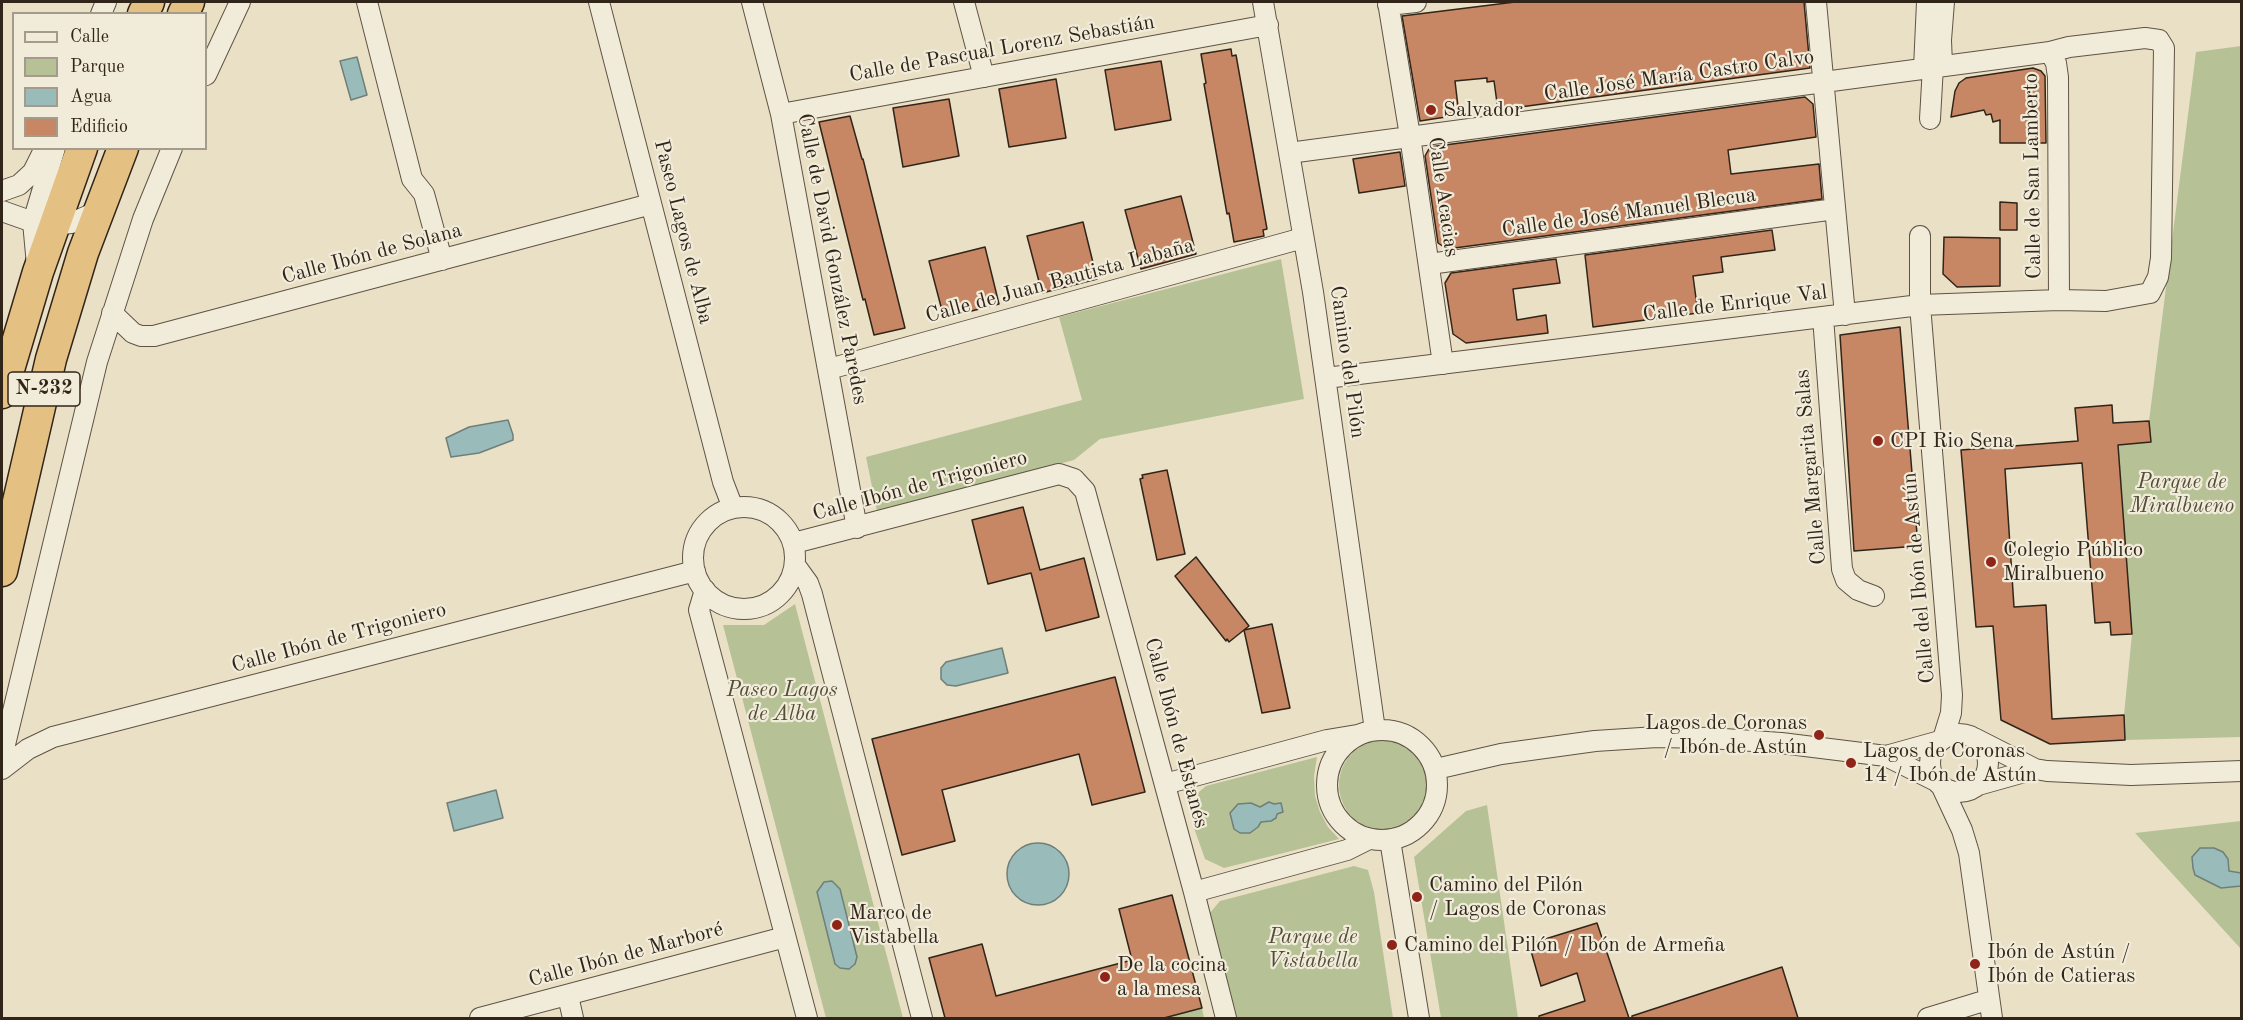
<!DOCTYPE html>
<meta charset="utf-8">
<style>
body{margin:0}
#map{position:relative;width:2243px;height:1020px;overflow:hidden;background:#eae0c6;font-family:"Old Standard TT",serif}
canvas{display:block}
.frame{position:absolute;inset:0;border:3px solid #312419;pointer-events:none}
.legend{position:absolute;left:12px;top:12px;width:195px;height:138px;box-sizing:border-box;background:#f1ebda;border:2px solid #a49b8d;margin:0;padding:8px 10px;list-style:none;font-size:18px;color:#312419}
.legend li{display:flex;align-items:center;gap:12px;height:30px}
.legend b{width:30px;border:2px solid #a49b8d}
</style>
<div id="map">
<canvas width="2243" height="1020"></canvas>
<div class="frame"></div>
<ul class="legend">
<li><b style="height:8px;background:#f1ebda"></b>Calle</li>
<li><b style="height:16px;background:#b6c296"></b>Parque</li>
<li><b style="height:16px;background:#99bcba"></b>Agua</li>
<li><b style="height:16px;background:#c78664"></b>Edificio</li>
</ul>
</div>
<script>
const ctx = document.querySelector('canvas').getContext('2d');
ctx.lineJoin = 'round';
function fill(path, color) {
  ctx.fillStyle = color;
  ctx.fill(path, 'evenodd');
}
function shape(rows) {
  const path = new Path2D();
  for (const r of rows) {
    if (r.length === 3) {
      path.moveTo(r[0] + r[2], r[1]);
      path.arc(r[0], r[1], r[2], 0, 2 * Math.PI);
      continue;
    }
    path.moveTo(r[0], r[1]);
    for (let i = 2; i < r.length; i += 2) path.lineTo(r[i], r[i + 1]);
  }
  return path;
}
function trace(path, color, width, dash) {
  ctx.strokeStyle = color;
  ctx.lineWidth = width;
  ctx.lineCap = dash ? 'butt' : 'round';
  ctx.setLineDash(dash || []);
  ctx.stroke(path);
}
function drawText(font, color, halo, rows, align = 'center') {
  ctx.font = font + ' "Old Standard TT",serif';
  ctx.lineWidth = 4.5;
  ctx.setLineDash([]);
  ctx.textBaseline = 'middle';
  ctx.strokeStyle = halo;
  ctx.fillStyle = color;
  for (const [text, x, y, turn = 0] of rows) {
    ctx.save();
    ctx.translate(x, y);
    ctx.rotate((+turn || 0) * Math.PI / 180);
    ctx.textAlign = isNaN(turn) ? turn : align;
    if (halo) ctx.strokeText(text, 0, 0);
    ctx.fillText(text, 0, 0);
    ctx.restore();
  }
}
fill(shape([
 [2241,46,2241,737,2125,740,2124,715,2132,634,2118,445,2151,442,2149,421,2196,52],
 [1281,259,1304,399,1100,439,1074,460,877,511,866,457,1082,400,1059,317],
 [795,604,903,1018,826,1018,723,625,764,625],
 [1384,785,45],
 [1317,757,1314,776,1315,796,1320,812,1328,827,1339,839,1224,868,1205,859,1194,828,1191,810,1193,797,1206,786],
 [1487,805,1518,1018,1441,1018,1414,857,1466,811],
 [2241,821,2241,949,2135,833],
 [1354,866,1368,870,1374,892,1393,1018,1235,1018,1209,914,1220,901],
 [1202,1008,1204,1018,1164,1018]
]), '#b6c296');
const water = shape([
 [357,57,367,95,351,100,340,61,357,57],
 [508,420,513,435,513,440,479,453,451,457,446,438,469,427,508,420],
 [1002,648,1008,673,956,686,947,685,941,679,941,668,946,662,1002,648],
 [496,790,503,818,454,831,447,803,496,790],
 [1269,802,1274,804,1281,803,1283,812,1277,814,1276,818,1271,821,1261,822,1258,827,1250,833,1240,833,1234,829,1230,813,1238,804,1251,803,1260,807,1269,802],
 [1038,874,31],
 [2200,848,2214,848,2223,852,2228,859,2229,871,2241,873,2241,886,2221,888,2195,875,2193,868,2192,857,2200,848],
 [832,881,840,889,857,957,855,964,849,969,840,968,835,964,817,892,824,882,832,881]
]);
fill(water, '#99bcba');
trace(water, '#6f7f7a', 1.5);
const building = shape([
 [1515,2,1804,2,1810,68,1498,110,1494,81,1487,82,1487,78,1455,81,1459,115,1420,121,1402,16,1515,2],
 [1231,49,1232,56,1236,55,1267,229,1263,230,1264,236,1234,242,1229,213,1227,214,1204,84,1206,83,1201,54,1231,49],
 [1161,61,1171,120,1115,130,1105,70,1161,61],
 [2033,68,2041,71,2045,76,2046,143,2000,143,2000,120,1993,122,1991,114,1986,115,1984,110,1951,117,1955,91,1959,83,1966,78,2033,68],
 [1056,79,1066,138,1009,147,999,89,1056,79],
 [1805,97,1813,104,1816,137,1728,150,1731,174,1819,164,1822,199,1447,249,1438,243,1425,156,1430,147,1805,97],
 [949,99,959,156,903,167,893,108,949,99],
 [850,116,862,159,863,159,905,328,874,335,865,299,863,300,819,122,850,116],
 [1400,152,1405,186,1359,193,1353,159,1400,152],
 [1181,196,1196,254,1141,269,1125,210,1181,196],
 [2000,202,2017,203,2017,230,2000,230,2000,202],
 [1083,222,1097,279,1042,293,1027,236,1083,222],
 [1772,230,1775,250,1721,257,1723,272,1693,276,1698,313,1593,327,1585,255,1772,230],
 [1944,237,2000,238,2000,286,1957,287,1943,274,1944,237],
 [985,247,999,304,944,318,929,261,985,247],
 [1556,259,1560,283,1513,289,1517,320,1546,315,1548,333,1466,343,1453,334,1445,283,1451,273,1556,259],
 [1900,327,1918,546,1854,551,1840,335,1900,327],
 [2112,405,2113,423,2149,421,2151,442,2118,445,2132,634,2111,635,2110,622,2095,623,2082,463,2005,469,2014,607,2046,605,2052,719,2124,715,2125,740,2050,744,2001,720,1993,626,1976,627,1961,450,2078,441,2075,408,2112,405],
 [1167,470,1185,554,1157,560,1140,479,1143,478,1142,475,1167,470],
 [1023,507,1040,570,1084,558,1099,617,1046,631,1031,573,988,584,972,520,1023,507],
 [1196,557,1249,626,1229,642,1227,639,1226,641,1175,576,1196,557],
 [1272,624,1290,708,1262,713,1244,630,1272,624],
 [1115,677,1145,792,1092,805,1079,754,942,790,955,841,902,855,872,739,1115,677],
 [1172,895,1202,1008,1164,1018,945,1018,929,958,982,944,996,996,1132,960,1119,909,1172,895],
 [1597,923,1629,1018,1539,1018,1539,1016,1585,1001,1577,973,1541,986,1529,944,1597,923],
 [1782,967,1798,1018,1632,1018,1632,1016,1782,967]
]);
fill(building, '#c78664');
trace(building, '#312419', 1.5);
const minor = shape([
 [367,2,412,179,424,194,442,260],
 [599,2,723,482,733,508],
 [752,2,781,114,857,528],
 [964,2,984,77],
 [1263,2,1313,292,1375,730],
 [1388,2,1410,136,1443,364],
 [1816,2,1845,315],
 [1388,5,1416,2],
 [101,14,106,2],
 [2050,52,2056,63,2058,77,2059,300],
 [1942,65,1941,40,1944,2],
 [1924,68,1927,2],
 [206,75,240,2],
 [781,114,1268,25],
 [1930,119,1933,66],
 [1289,153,2050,52,2069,47,2145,38,2159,40,2164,48,2161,258,2158,277,2150,293,2106,301,2059,300,1920,305,1326,378],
 [2,191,19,185,33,172,45,148],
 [2,211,33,222,54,225,71,223,99,211],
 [1920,236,1920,305,1952,695,1951,713,1943,739],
 [1429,264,1835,209],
 [37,265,33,222,55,148],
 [112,313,133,333,141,336,154,336,651,204],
 [1823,317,1842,569,1846,580,1858,590,1874,596],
 [829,369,1303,238],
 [744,558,51],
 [794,543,1059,474,1074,479,1085,491,1194,892,1226,1018],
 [795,565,808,583,812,594,922,1018],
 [705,590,699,610,807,1018],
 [1382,785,55],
 [1959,763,29],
 [1974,738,2035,769,2047,771,2131,775,2242,771],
 [1886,756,1940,741],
 [2,757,97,362,143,219,172,148],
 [2,769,28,749,53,737,695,571],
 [1436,769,1501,754,1595,741,1657,737,1710,738,1781,743,1886,756,1936,781],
 [1165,784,1327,740,1357,735],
 [1941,785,1962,830,1969,853,1992,1018],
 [1978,785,2035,769],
 [1390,840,1419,1018],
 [1194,892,1347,850,1369,839],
 [568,996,573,1018],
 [480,1018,785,937],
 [1928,1018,1987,1000]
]);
const highway = shape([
 [143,14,149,2],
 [183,14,189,2],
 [2,393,38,272,82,148],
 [2,571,51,359,83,253,123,148]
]);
trace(minor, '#5f5344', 22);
trace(highway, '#312419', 33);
trace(minor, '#f1ebda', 20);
trace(highway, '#e5c083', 30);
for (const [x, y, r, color] of [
 [1431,110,6,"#8f2418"],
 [1878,441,6,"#8f2418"],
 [1991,562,6,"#8f2418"],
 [1819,735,6,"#8f2418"],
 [1851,763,6,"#8f2418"],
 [1417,897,6,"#8f2418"],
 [837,925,6,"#8f2418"],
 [1392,945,6,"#8f2418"],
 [1975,964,6,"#8f2418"],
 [1105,977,6,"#8f2418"]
]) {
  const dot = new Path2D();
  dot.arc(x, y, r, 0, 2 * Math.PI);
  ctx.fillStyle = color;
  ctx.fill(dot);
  trace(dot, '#f1ebda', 2);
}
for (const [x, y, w] of [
 [44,389,72]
]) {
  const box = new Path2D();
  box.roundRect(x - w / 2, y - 17, w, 34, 4.5);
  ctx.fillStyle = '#f1ebda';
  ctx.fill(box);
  trace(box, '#312419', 1.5);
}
drawText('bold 20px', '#312419', null, [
 ["N-232",44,389]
]);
drawText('21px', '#312419', '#f1ebda', [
 ["Calle de Pascual Lorenz Sebastián",1002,49,-10],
 ["Calle José María Castro Calvo",1679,76,-8],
 ["Calle de San Lamberto",2033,176,-91],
 ["Calle Acacias",1443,197,82],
 ["Calle de José Manuel Blecua",1629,213,-8],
 ["Paseo Lagos de Alba",683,232,76],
 ["Calle Ibón de Solana",372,254,-15],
 ["Calle de David González Paredes",832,259,79],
 ["Calle de Juan Bautista Labaña",1060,281,-15],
 ["Calle de Enrique Val",1735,304,-7],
 ["Camino del Pilón",1347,362,82],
 ["Calle Margarita Salas",1811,467,-95],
 ["Calle Ibón de Trigoniero",920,486,-15],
 ["Calle del Ibón de Astún",1919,578,-95],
 ["Calle Ibón de Trigoniero",339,638,-15],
 ["Calle Ibón de Estanés",1176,733,75],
 ["Calle Ibón de Marboré",626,955,-15]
]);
drawText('21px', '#312419', '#f1ebda', [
 ["Salvador",1443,110],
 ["CPI Rio Sena",1890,441],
 ["Colegio Público",2003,550],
 ["Miralbueno",2003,574],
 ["Lagos de Coronas",1807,723,"right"],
 ["/ Ibón de Astún",1807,747,"right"],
 ["Lagos de Coronas",1863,751],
 ["14 / Ibón de Astún",1863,775],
 ["Camino del Pilón",1429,885],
 ["/ Lagos de Coronas",1429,909],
 ["Marco de",849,913],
 ["Vistabella",849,937],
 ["Camino del Pilón / Ibón de Armeña",1404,945],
 ["Ibón de Astún /",1987,952],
 ["Ibón de Catieras",1987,976],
 ["De la cocina",1117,965],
 ["a la mesa",1117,989]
], 'left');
drawText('italic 21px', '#524c38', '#f1ebda', [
 ["Parque de",2182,482],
 ["Miralbueno",2182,506],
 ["Paseo Lagos",782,690],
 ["de Alba",782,714],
 ["Parque de",1313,937],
 ["Vistabella",1313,961]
]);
</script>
